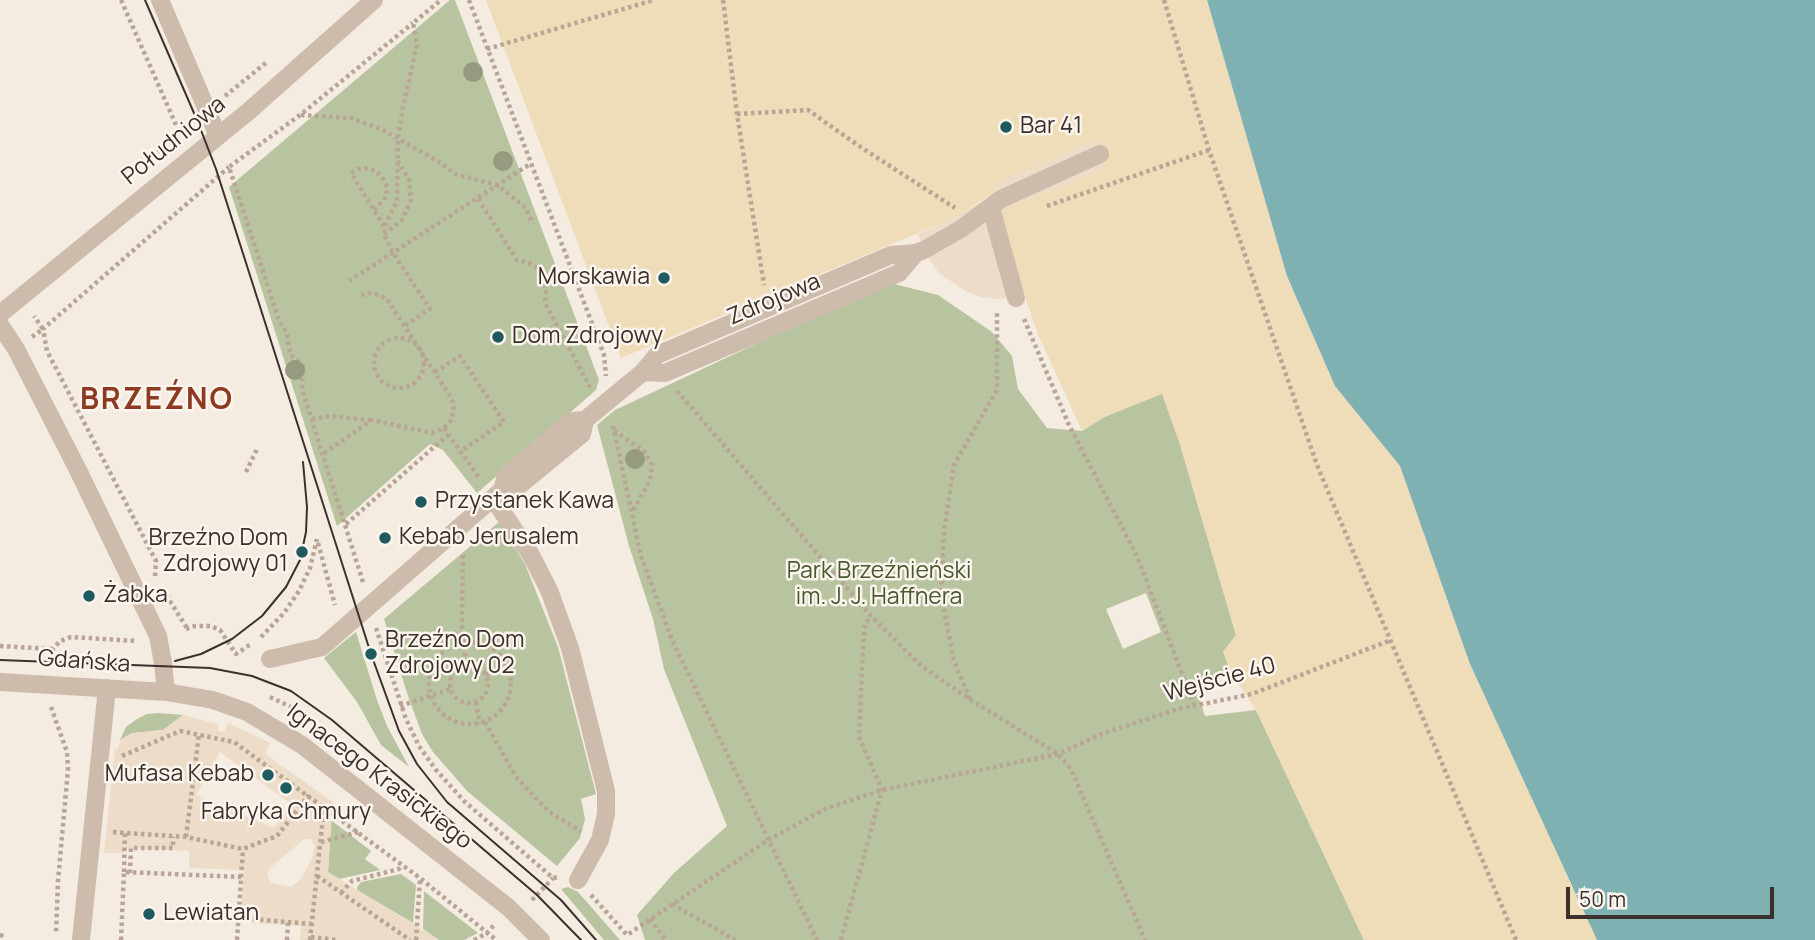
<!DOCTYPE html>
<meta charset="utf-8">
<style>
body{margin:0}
#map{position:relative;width:1815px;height:940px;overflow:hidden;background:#f4ebe1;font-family:Manrope,sans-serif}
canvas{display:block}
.scale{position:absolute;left:1566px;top:887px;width:208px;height:32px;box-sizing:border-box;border:4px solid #3b302b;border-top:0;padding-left:9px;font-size:21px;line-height:24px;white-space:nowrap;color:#3b302b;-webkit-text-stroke:5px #fbf5ee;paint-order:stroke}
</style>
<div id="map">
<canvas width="1815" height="940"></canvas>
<div class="scale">50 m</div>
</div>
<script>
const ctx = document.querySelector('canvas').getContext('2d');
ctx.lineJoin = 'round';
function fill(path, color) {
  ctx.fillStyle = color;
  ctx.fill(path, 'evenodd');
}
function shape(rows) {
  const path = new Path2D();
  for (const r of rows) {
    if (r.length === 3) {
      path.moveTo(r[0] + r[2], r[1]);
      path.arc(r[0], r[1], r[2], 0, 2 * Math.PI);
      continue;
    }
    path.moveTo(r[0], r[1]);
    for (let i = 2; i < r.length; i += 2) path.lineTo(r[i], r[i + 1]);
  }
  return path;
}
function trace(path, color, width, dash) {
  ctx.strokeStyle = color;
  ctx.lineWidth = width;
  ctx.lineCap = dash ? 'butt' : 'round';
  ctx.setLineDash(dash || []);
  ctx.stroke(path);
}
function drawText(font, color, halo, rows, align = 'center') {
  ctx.font = font + ' Manrope,sans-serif';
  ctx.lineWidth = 5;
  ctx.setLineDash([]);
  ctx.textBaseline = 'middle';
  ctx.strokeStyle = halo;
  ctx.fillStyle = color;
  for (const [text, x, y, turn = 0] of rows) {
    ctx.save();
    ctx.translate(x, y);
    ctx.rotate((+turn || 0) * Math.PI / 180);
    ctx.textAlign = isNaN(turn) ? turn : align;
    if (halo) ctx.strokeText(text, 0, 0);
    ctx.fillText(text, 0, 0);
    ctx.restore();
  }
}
fill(shape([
 [450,0,455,0,599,380,596,390,477,493,443,450,430,444,337,526,229,187],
 [894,284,938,295,992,332,1012,356,1018,389,1047,428,1082,431,1104,417,1162,393,1179,441,1236,635,1223,652,1231,672,1197,691,1205,716,1256,710,1364,940,645,940,637,915,674,873,727,826,664,669,653,619,629,546,597,425,615,410,807,320],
 [1146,593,1161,632,1123,649,1106,609],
 [499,522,525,564,558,647,596,794,581,799,585,819,580,838,557,866,467,791,433,752,422,734,408,696,384,619],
 [356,632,377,700,387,726,409,767,381,745,357,702,324,658],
 [159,713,183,715,163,730,132,733,120,740,126,727,137,719,147,714],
 [331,820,371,851,365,859,380,870,339,879,328,872],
 [401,874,416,885,413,923,357,890,357,887,361,882],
 [568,887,578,892,620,940,604,940,561,889],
 [424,891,478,933,464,940,439,940,423,929]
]), '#b8c4a0');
fill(shape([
 [486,0,1207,0,1287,276,1335,386,1400,466,1470,664,1597,940,1364,940,1256,710,1231,672,1223,652,1236,635,1179,441,1162,394,1104,417,1082,431,1037,332,1025,296,1000,211,1106,168,1094,141,987,197,958,216,621,358]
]), '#efdcb8');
fill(shape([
 [1094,140,1106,168,1001,211,1025,296,997,299,981,297,965,291,938,272,928,258,918,234,958,216,994,194,993,185],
 [183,715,218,724,218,731,224,732,228,723,270,743,265,754,333,802,328,872,439,940,300,940,301,926,252,923,253,911,241,911,244,870,189,868,189,851,127,848,125,853,104,853,115,749,118,749,120,740,132,733,163,730],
 [220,752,291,804,274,828,196,795],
 [304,839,311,839,315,846,313,856,302,878,291,887,271,883,267,875,270,868]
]), '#ecdcc8');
fill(shape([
 [1207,0,1815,0,1815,940,1597,940,1470,664,1400,466,1335,386,1287,276]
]), '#7fb0b2');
trace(shape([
 [121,0,180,134],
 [469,0,604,355,606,376],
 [723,0,737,114,764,285],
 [1164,0,1209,150,1317,465,1516,940],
 [487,49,654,0],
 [225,96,267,62],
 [737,114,808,110,859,146,955,208],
 [301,115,351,118,383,130,441,163,455,174,497,185,526,208,533,224],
 [158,152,192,125],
 [478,199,517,260,529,263,538,269,544,279,546,291,545,303,590,387],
 [1047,206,1209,150],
 [374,210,386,197,387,187,383,179,377,172,369,168,359,169,351,173,385,228],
 [384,234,402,220,411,200,409,179,397,160],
 [349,281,530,164],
 [1024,319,1069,425,1137,556,1194,705],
 [405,325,430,309,393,253,384,234,387,221,397,201,398,138,403,107,417,44,413,23,441,0],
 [32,337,43,329,34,316],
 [399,363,25],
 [435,372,460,356,504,422,461,451],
 [677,391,871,616,920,665,971,700,1058,754,1071,769,1145,940],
 [312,419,330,416,370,420],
 [613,426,641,556,672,640,817,940],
 [444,428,480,479],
 [614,431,644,451,652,465,650,480,633,511],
 [324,453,372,420,432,433,444,428,451,420,454,410,452,399,387,299,378,295,368,293,358,296],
 [246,472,258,447],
 [346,524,449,434],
 [318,543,335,605],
 [463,555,462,624,466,666],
 [155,576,156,561,47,351,43,329,229,167],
 [363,582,302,389,303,366,291,355,289,348,287,334,279,320,229,167,300,115,413,23],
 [166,595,187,628],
 [376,628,406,719,419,746,436,770,465,802,553,878,558,877],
 [186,629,195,626,211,626,220,630,236,654,251,644],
 [261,637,284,613,299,591,310,568,317,539],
 [470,683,41],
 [0,646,53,649],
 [53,665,53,649,60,641,71,637,137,641],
 [469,684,19],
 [486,675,507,665],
 [270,697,293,708,316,724],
 [970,699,954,661,941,594,944,531,954,465,997,390,997,311],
 [476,702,480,724],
 [400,706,451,689],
 [51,707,67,752,68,769,58,881,56,933],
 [485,722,516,777,549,812,581,831],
 [122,756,180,731,234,742,420,878,496,940],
 [113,832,186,837,243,849,277,836,309,795],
 [186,837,199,734],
 [321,842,359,832],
 [124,872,125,833],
 [130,873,131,848,173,848,173,837],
 [317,876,410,940],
 [341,893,352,881,399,869,402,865],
 [591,895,627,935,768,840,825,809,882,790,1058,754,1104,733,1178,709,1252,694,1391,640],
 [532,900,553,878],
 [672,904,735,940],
 [239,918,312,924],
 [650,919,666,940],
 [0,935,4,936],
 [311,937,337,940],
 [121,940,124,872,242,877],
 [237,940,243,849],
 [287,940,288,922],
 [310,940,324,807],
 [416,940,420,878],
 [474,940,487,933,495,924],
 [841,940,882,790,859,737,863,647,865,624,871,616]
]), '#b9a596', 4.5, [3.5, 3.5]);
trace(shape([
 [160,0,218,136],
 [991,208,1016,298],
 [0,314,249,111,374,0],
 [0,325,16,349,78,470,158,636,163,663,166,692],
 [643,372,665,373,899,273,916,253],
 [502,490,506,476,571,421,585,420,643,372,657,355,891,255,916,253,924,250,961,229,1001,199,1100,154],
 [493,498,531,555,549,590,570,648,606,791,606,814,600,840,578,880],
 [270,659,322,647,502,490,516,488,582,434,585,420],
 [0,682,166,692,213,700,247,712,302,745,509,908,541,940],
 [81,940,107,688]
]), '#cdbbac', 18);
trace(shape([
 [145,0,197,120,216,169,371,654,399,731,417,764,447,802,561,900,596,940],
 [0,660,210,668,252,676,291,691,332,720,537,895,581,940],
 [175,661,201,654,232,639,262,616,286,587,300,560,306,532,307,507,303,462]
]), '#3b302b', 2);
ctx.fillStyle = '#969b7f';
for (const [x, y] of [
 [473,72],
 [503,161],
 [295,370],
 [635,459]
]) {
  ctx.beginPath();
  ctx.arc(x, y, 10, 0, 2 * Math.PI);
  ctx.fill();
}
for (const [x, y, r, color] of [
 [1006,127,7,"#1f5a5e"],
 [664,278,7,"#1f5a5e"],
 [498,337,7,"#1f5a5e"],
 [421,502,7,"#1f5a5e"],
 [385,538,7,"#1f5a5e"],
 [302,552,7,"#1f5a5e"],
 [89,596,7,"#1f5a5e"],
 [371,654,7,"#1f5a5e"],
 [268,775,7,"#1f5a5e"],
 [286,788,7,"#1f5a5e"],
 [149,914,7,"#1f5a5e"]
]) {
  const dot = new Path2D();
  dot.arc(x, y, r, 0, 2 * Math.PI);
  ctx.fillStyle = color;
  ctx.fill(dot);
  trace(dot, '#fbf5ee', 2.5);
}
drawText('23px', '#3b302b', '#fbf5ee', [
 ["Bar 41",1020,127],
 ["Morskawia",650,278,"right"],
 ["Dom Zdrojowy",512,337],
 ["Przystanek Kawa",435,502],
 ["Kebab Jerusalem",399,538],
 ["Brzeźno Dom",288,539,"right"],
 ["Zdrojowy 01",288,565,"right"],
 ["Żabka",103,596],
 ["Brzeźno Dom",385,641],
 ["Zdrojowy 02",385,667],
 ["Mufasa Kebab",254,775,"right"],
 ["Fabryka Chmury",286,813,"center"],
 ["Lewiatan",163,914]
], 'left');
drawText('23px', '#3b302b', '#fbf5ee', [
 ["Południowa",174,141,-39],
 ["Zdrojowa",774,300,-23],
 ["Gdańska",84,662,4],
 ["Wejście 40",1220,680,-15],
 ["Ignacego Krasickiego",379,777,37]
]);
drawText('23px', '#4a5a2e', '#fbf5ee', [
 ["Park Brzeźnieński",879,572],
 ["im. J. J. Haffnera",879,598]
]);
ctx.letterSpacing = '2px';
drawText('bold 30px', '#8c3b22', '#fbf5ee', [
 ["BRZEŹNO",157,401]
]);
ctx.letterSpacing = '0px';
</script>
